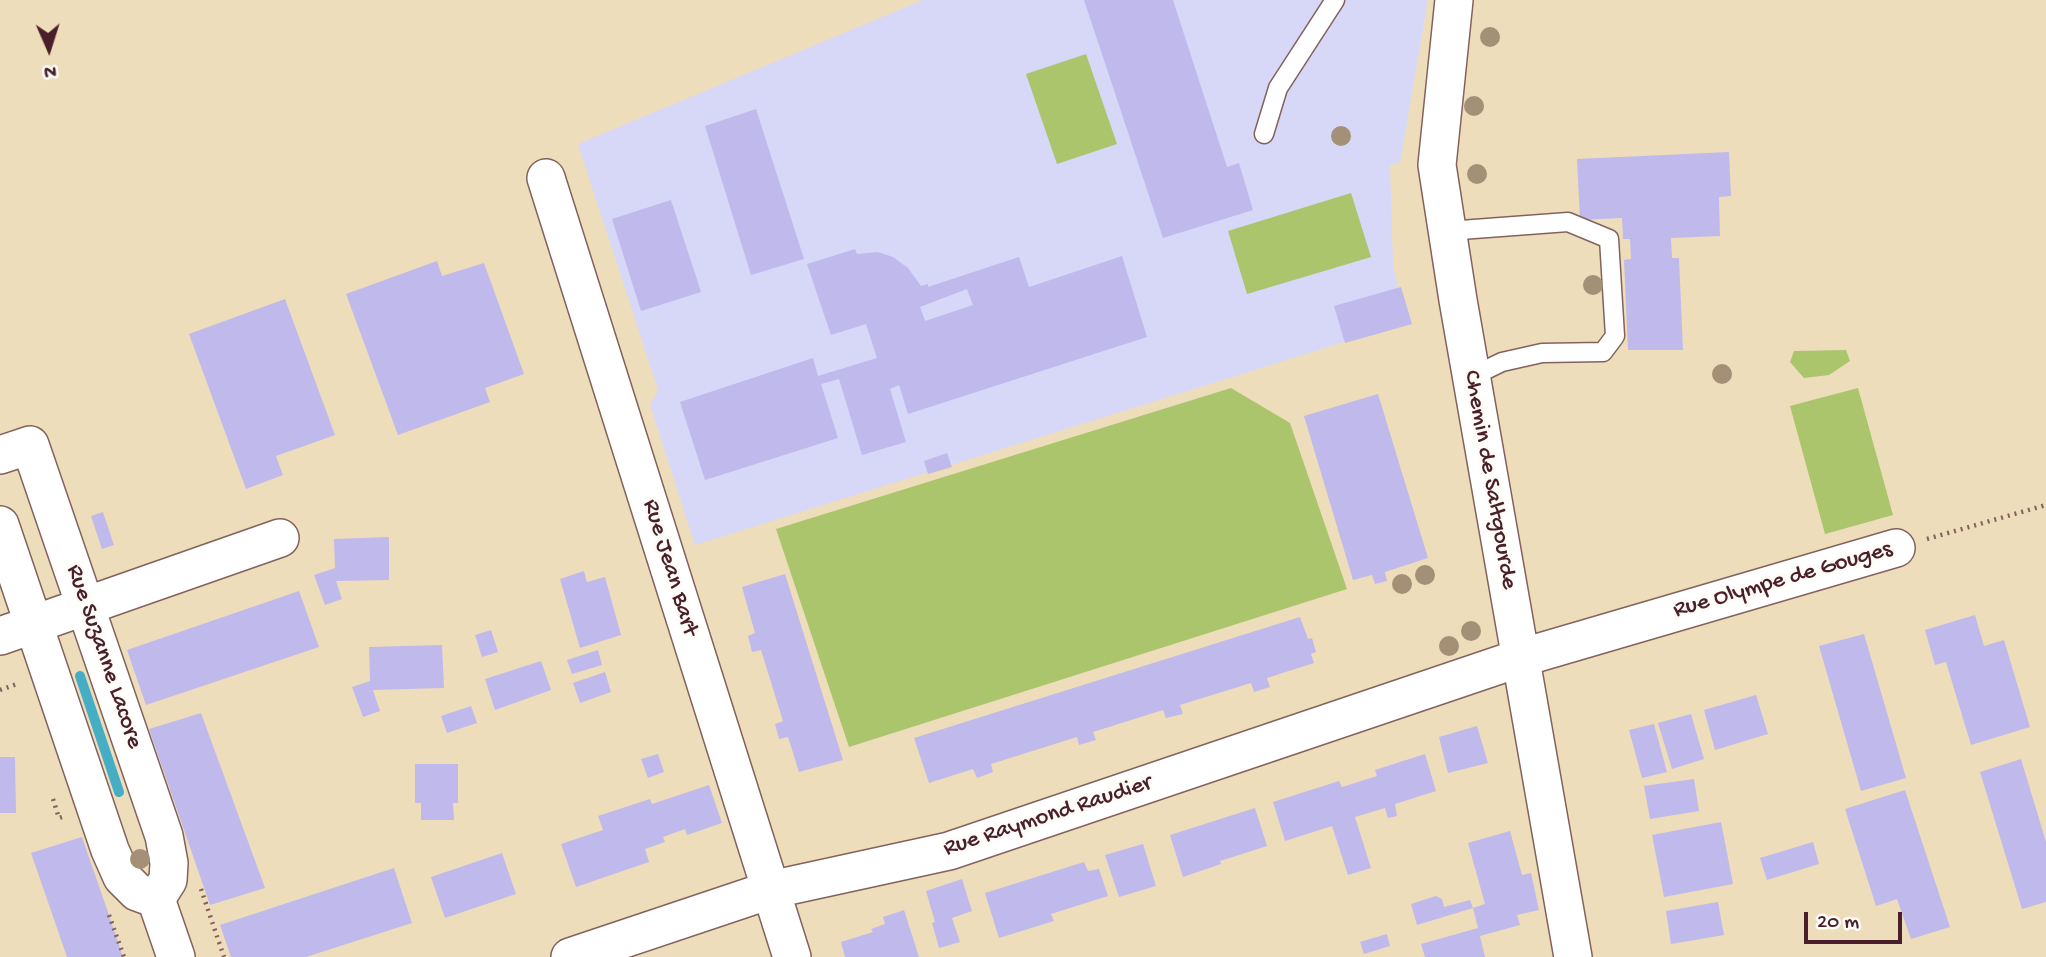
<!DOCTYPE html>
<style>
body{margin:0}
#map{position:relative;width:2046px;height:957px;overflow:hidden;background:#edb;font-family:"Gochi Hand",sans-serif}
canvas{display:block}
.north{position:absolute;left:14px;top:14px;width:70px;height:70px;-webkit-text-stroke:5px #fdfcf7;paint-order:stroke;rotate:177deg;font-size:19px;font-weight:700;line-height:28px;text-align:center;color:#4a1f2b}
.north::after{content:'';display:block;margin:auto;width:24px;height:32px;background:#4a1f2b;clip-path:polygon(50% 0,100% 100%,50% 72%,0 100%)}
.scale{position:absolute;left:1804px;top:912px;width:98px;height:32px;box-sizing:border-box;border:4px solid #4a1f2b;border-top:0;padding-left:9px;font-size:21px;line-height:24px;white-space:nowrap;color:#4a1f2b;-webkit-text-stroke:5px #fdfcf7;paint-order:stroke}
</style>
<div id="map">
<canvas width="2046" height="957"></canvas>
<div class="north">N</div>
<div class="scale">20 m</div>
</div>
<script>
const ctx = document.querySelector('canvas').getContext('2d');
ctx.lineJoin = 'round';
function fill(path, color) {
  ctx.fillStyle = color;
  ctx.fill(path, 'evenodd');
}
function shape(rows) {
  const path = new Path2D();
  for (const r of rows) {
    path.moveTo(r[0], r[1]);
    for (let i = 2; i < r.length; i += 2) path.lineTo(r[i], r[i + 1]);
  }
  return path;
}
function trace(path, color, width, dash) {
  ctx.strokeStyle = color;
  ctx.lineWidth = width;
  ctx.lineCap = dash ? 'butt' : 'round';
  ctx.setLineDash(dash || []);
  ctx.stroke(path);
}
function drawText(font, color, halo, rows, align = 'center') {
  ctx.font = font + ' "Gochi Hand",sans-serif';
  ctx.lineWidth = 6;
  ctx.setLineDash([]);
  ctx.textBaseline = 'middle';
  ctx.strokeStyle = halo;
  ctx.fillStyle = color;
  for (const [text, x, y, turn = 0] of rows) {
    ctx.save();
    ctx.translate(x, y);
    ctx.rotate((+turn || 0) * Math.PI / 180);
    ctx.textAlign = isNaN(turn) ? turn : align;
    if (halo) ctx.strokeText(text, 0, 0);
    ctx.fillText(text, 0, 0);
    ctx.restore();
  }
}
fill(shape([
 [923,0,1428,0,1400,163,1390,165,1393,264,1405,323,695,545,650,405,658,390,578,144]
]), '#d7d7f8');
fill(shape([
 [1086,54,1117,144,1057,164,1026,74],
 [1351,193,1371,257,1247,294,1228,231],
 [1846,350,1850,361,1829,375,1804,378,1790,362,1794,351],
 [1231,388,1290,423,1347,589,849,747,776,529],
 [1858,388,1893,515,1825,534,1790,406]
]), '#aac56c');
trace(shape([
 [80,676,119,792]
]), '#45adc4', 10);
fill(shape([
 [1084,0,1173,0,1227,167,1239,163,1253,210,1163,238],
 [756,109,804,259,751,275,705,126],
 [1729,152,1731,196,1719,197,1720,236,1671,238,1672,258,1679,258,1683,350,1628,350,1624,260,1631,259,1630,239,1623,239,1622,218,1580,220,1577,159],
 [671,200,701,292,641,311,612,219],
 [855,249,857,254,878,252,893,257,908,268,921,286,928,284,928,287,1019,257,1029,287,1122,256,1147,337,908,414,899,385,890,389,906,442,862,455,839,379,821,384,838,438,705,480,680,402,813,358,818,376,877,358,866,324,831,335,807,264],
 [967,289,973,305,925,321,920,307],
 [437,261,442,276,484,263,524,374,485,388,490,402,398,435,346,294],
 [1401,287,1412,324,1345,343,1334,306],
 [285,299,335,435,276,456,283,475,246,489,189,334],
 [1378,394,1428,558,1385,572,1387,581,1375,584,1372,575,1353,580,1304,416],
 [947,453,952,467,928,474,924,461],
 [103,512,114,545,102,549,91,516],
 [389,537,389,580,336,581,342,599,325,605,314,575,335,568,334,539],
 [584,571,587,582,605,577,621,635,580,648,560,579],
 [785,574,843,760,799,772,788,737,779,739,775,724,783,721,761,650,752,652,748,636,755,633,742,587],
 [299,591,319,647,146,705,127,650],
 [1975,615,1984,646,2004,640,2030,727,1971,745,1946,662,1935,665,1925,630],
 [1300,617,1308,639,1312,638,1316,652,1311,654,1314,663,1267,678,1270,687,1254,692,1251,683,1180,705,1183,714,1166,718,1163,710,1093,732,1096,740,1079,745,1077,737,991,764,993,772,977,778,973,769,929,783,914,738],
 [491,630,498,652,482,657,475,635],
 [1864,634,1906,778,1861,791,1819,646],
 [442,645,444,688,373,690,380,711,363,717,352,687,370,681,369,647],
 [598,650,602,665,572,674,567,660],
 [541,661,551,690,495,710,485,679],
 [605,672,611,692,580,703,573,683],
 [1756,695,1768,734,1715,750,1704,710],
 [471,706,477,723,447,733,441,716],
 [201,713,265,888,210,905,149,729],
 [1691,714,1704,759,1672,769,1658,723],
 [1654,724,1667,772,1642,778,1629,730],
 [1477,726,1488,763,1448,773,1439,737],
 [658,754,664,772,648,778,641,759],
 [1425,754,1436,791,1395,804,1397,816,1388,818,1385,808,1355,817,1371,868,1348,875,1332,826,1285,841,1273,802,1339,781,1342,787,1377,776,1375,770],
 [0,757,15,757,16,813,0,813],
 [2021,759,2046,842,2046,902,2022,909,1980,772],
 [415,764,458,764,458,803,453,803,454,820,421,820,421,803,415,803],
 [1694,779,1699,811,1650,819,1644,786],
 [709,785,722,823,687,835,685,829,663,837,665,842,645,849,649,862,576,887,561,844,603,830,598,816,650,799,652,804],
 [1905,790,1950,927,1911,939,1897,899,1876,906,1845,809],
 [1255,808,1267,846,1220,861,1221,864,1183,877,1170,835],
 [1721,822,1733,884,1664,897,1652,835],
 [1510,831,1522,875,1531,873,1539,910,1517,915,1520,925,1480,936,1485,957,1425,957,1421,944,1478,928,1473,908,1417,925,1411,904,1436,896,1442,899,1444,907,1470,900,1473,908,1485,904,1468,843],
 [82,837,110,918,123,957,67,957,31,853],
 [1813,842,1819,864,1767,880,1760,858],
 [1143,844,1156,886,1119,897,1105,855],
 [502,853,516,894,445,918,431,877],
 [1084,862,1088,871,1099,869,1108,896,1051,914,1054,921,999,938,985,893],
 [394,868,412,923,306,957,231,957,220,925],
 [962,879,972,911,952,918,960,942,939,948,932,923,935,922,926,891],
 [1718,902,1724,935,1671,944,1666,911],
 [904,910,919,957,845,957,841,942,873,932,871,929,885,924,883,917],
 [1387,934,1390,946,1364,954,1360,942]
]), '#c0b9ec');
const service = shape([
 [1264,134,1278,88,1335,0],
 [1447,231,1568,222,1609,239,1615,336,1603,352,1542,353,1502,362,1471,377]
]);
const minor = shape([
 [1454,0,1437,165,1458,300,1573,957],
 [546,178,792,957],
 [0,455,30,445,164,836,169,863,168,880,156,899],
 [0,525,110,850,122,877,137,892,156,899],
 [0,636,280,538],
 [156,899,176,957],
 [570,957,770,890,949,851,1520,658,1896,548]
]);
trace(service, '#83625d', 21);
trace(minor, '#83625d', 40);
trace(shape([
 [1927,539,2046,505],
 [0,690,17,684],
 [53,799,59,818,62,817],
 [201,889,224,957],
 [109,915,124,957]
]), '#83625d', 4.5, [2, 5]);
trace(service, '#fff', 18);
trace(minor, '#fff', 37);
ctx.fillStyle = '#a49076';
for (const [x, y] of [
 [1490,37],
 [1474,106],
 [1341,136],
 [1477,174],
 [1593,285],
 [1722,374],
 [1425,575],
 [1402,584],
 [1471,631],
 [1449,646],
 [140,859]
]) {
  ctx.beginPath();
  ctx.arc(x, y, 10, 0, 2 * Math.PI);
  ctx.fill();
}
drawText('24px', '#4a1f2b', '#fdfcf7', [
 ["Chemin de Saltgourde",1489,480,80],
 ["Rue Jean Bart",669,568,73],
 ["Rue Olympe de Gouges",1783,581,-16],
 ["Rue Suzanne Lacore",103,657,71],
 ["Rue Raymond Raudier",1048,817,-18]
]);
</script>
